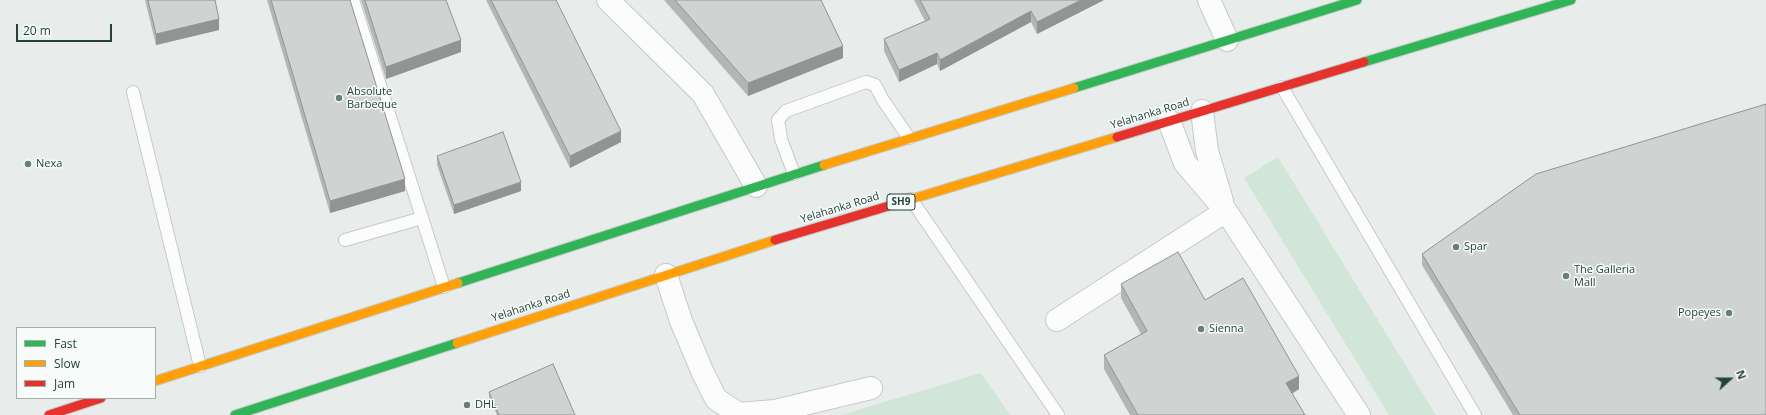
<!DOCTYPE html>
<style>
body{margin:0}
#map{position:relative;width:1766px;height:415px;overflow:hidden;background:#e8edeb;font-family:"Open Sans",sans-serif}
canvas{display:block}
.legend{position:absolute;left:16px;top:327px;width:140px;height:72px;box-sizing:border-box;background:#f7fbf9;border:1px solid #a3b1ad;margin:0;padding:5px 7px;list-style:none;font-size:12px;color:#24423a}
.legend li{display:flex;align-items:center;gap:8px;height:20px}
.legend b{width:20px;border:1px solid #a3b1ad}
.north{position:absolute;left:1710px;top:359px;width:40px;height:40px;-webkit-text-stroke:3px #f7fbf9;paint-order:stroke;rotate:69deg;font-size:11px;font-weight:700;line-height:16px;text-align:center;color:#24423a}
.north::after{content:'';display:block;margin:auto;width:14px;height:18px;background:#24423a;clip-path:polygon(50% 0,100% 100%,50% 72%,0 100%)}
.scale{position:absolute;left:16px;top:24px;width:96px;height:18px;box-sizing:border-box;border:2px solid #24423a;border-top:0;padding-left:5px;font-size:12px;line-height:14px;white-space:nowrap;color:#24423a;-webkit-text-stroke:3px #f7fbf9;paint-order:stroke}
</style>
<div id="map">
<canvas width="1766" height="415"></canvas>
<ul class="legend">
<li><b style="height:5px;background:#30b455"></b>Fast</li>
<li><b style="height:5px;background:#ff9f0a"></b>Slow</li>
<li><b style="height:5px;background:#e5322d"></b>Jam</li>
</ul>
<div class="north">N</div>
<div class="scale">20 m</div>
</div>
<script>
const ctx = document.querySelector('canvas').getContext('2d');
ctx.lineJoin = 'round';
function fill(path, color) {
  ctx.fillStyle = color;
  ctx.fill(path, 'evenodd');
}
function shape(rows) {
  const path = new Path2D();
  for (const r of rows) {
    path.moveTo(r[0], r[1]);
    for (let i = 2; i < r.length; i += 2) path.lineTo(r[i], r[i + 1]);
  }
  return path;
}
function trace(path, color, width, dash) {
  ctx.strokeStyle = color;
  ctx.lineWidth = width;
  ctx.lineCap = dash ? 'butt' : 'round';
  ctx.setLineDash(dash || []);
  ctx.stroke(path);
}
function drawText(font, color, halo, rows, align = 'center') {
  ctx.font = font + ' "Open Sans",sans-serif';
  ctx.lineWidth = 3;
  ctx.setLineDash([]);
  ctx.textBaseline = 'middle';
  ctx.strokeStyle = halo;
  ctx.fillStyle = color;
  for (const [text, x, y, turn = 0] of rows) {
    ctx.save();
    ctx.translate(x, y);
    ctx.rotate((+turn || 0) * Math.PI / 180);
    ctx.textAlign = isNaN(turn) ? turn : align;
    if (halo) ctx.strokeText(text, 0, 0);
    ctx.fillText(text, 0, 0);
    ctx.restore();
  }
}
fill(shape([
 [1278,157,1436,415,1389,415,1244,178],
 [981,373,1010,415,841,415]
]), '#d1e6d8');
const lane = shape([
 [353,0,444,287],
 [1282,87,1475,415],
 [133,92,200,366],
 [794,174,781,139,778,120,786,111,866,82,875,85,883,100,909,138],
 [911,199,1058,415],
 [345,240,422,218]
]);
const street = shape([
 [608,0,703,94,756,186],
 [1209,0,1227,40],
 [1202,111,1207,151,1222,201],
 [1169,121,1185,163,1226,211,1359,415],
 [666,275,681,321,703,373,716,399,739,414,775,411,871,388],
 [1057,320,1226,211]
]);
const fast = shape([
 [1364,62,1571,0],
 [1074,88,1357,0],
 [458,283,824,165],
 [235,415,457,343]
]);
const slow = shape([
 [824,165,1074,88],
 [902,202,1117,137],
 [457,343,775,240],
 [155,381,458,283]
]);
const jam = shape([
 [1117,137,1364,62],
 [775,240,902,202],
 [49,415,101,398]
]);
trace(lane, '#c5cac8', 14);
trace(street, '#c5cac8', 24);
trace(fast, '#c3ccc9', 11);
trace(slow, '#c3ccc9', 11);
trace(jam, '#c3ccc9', 11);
trace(lane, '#fcfcfc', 12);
trace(street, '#fcfcfc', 22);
trace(fast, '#30b455', 9);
trace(slow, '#ff9f0a', 9);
trace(jam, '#e5322d', 9);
fill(shape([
 [145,0,215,0,219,30,156,45],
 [267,0,350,0,405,191,330,213],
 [361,0,446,0,461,52,386,79],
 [486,0,556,0,621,142,570,168],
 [664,0,821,0,843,58,748,96],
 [914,0,1104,0,1037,34,1031,22,940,71,937,64,899,82,884,51,884,39,925,21],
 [437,156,521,191,454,214,437,165],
 [1422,254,1766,415,1513,415,1422,265],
 [1121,284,1205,300,1299,389,1292,394,1305,415,1130,415,1104,369,1104,355,1141,334,1121,298],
 [489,392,575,415,497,415,489,397]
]), '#b2b6b5');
fill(shape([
 [1081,0,1104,0,1037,34,1037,22],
 [1031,11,1031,22,940,71,940,60],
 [219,19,219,30,156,45,156,34],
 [461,40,461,52,386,79,386,67],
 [843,46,843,58,748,96,748,83],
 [937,53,937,64,899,82,899,70],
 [621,131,621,142,570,168,570,156],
 [405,179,405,191,330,213,330,201],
 [521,182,521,191,454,214,454,205],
 [1299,376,1299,389,1286,397,1286,383]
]), '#919493');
const building = shape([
 [148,0,215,0,219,19,156,34,148,0],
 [271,0,350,0,405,179,330,201,271,0],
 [365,0,446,0,461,40,386,67,365,0],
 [491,0,556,0,621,131,570,156,491,0],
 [675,0,821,0,843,46,748,83,675,0],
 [920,0,1081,0,1037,22,1031,11,940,60,937,53,899,70,884,39,930,19,920,0],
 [1766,104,1766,415,1520,415,1422,254,1536,174,1766,104],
 [503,132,521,182,454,205,437,156,503,132],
 [1178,252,1205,300,1243,278,1299,376,1286,383,1305,415,1138,415,1104,355,1147,331,1121,284,1178,252],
 [553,364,575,415,499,415,489,392,553,364]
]);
fill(building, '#cfd4d2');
trace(building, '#919493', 1);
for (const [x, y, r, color] of [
 [339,98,4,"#697e78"],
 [28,164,4,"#697e78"],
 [1456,247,4,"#697e78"],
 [1566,276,4,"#697e78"],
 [1729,313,4,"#697e78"],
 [1201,329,4,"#697e78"],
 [467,405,4,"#697e78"]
]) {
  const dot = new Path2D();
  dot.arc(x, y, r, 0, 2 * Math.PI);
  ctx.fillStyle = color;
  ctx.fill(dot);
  trace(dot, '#f7fbf9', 1.5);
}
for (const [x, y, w] of [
 [901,202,28]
]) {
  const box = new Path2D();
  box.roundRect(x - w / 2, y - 8, w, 16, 3);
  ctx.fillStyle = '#f7fbf9';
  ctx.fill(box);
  trace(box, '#24423a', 1);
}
drawText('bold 10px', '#24423a', null, [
 ["SH9",901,202]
]);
drawText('11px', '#24423a', '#f7fbf9', [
 ["Absolute",347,92],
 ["Barbeque",347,105],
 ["Nexa",36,164],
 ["Spar",1464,247],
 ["The Galleria",1574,270],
 ["Mall",1574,283],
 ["Popeyes",1721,313,"right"],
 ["Sienna",1209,329],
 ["DHL",475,405]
], 'left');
drawText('11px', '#24423a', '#f7fbf9', [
 ["Yelahanka Road",1150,114,-17],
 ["Yelahanka Road",840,208,-17],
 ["Yelahanka Road",531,306,-18]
]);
</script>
